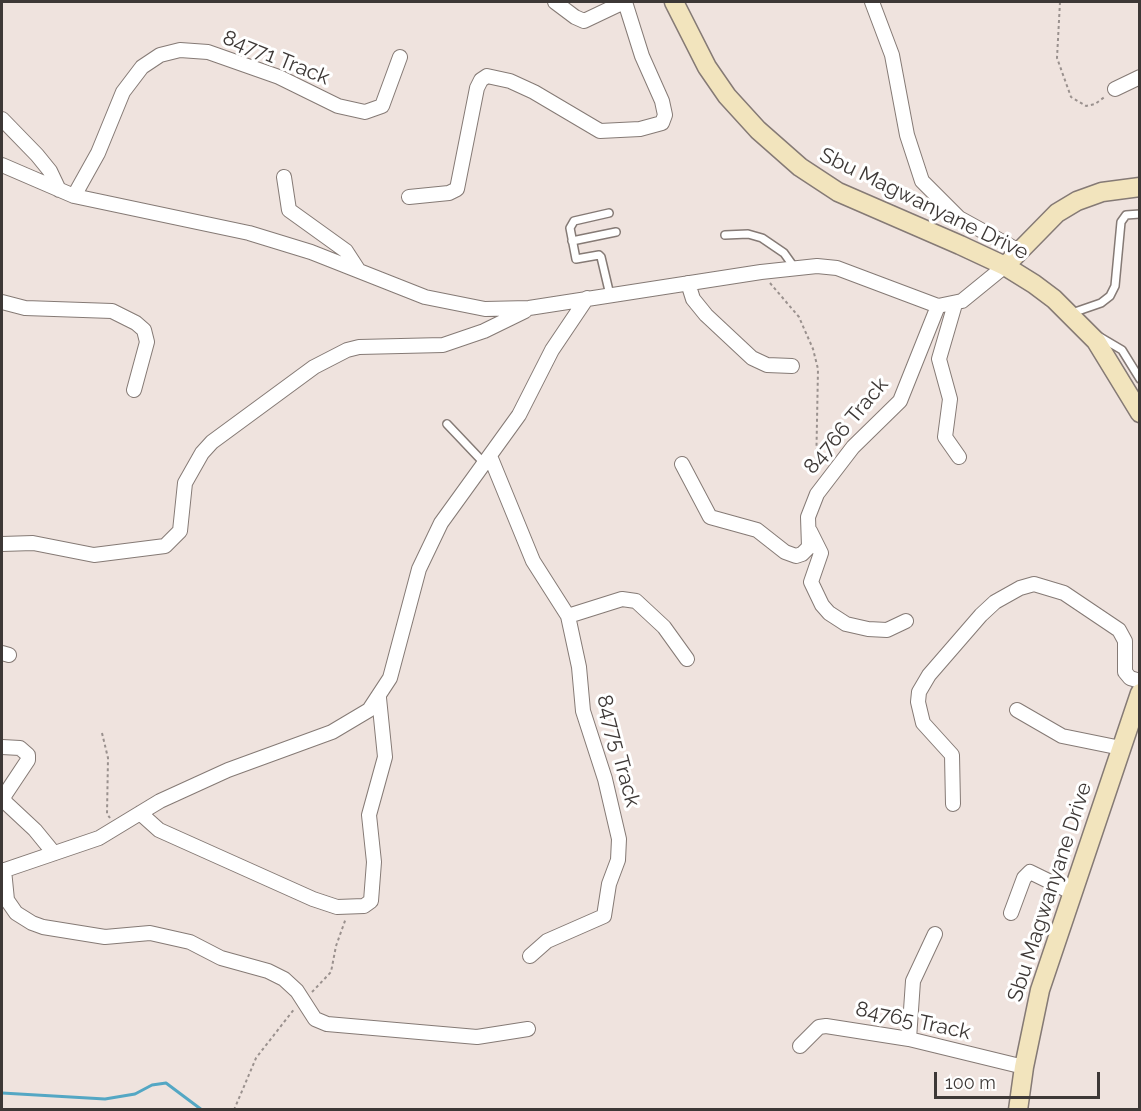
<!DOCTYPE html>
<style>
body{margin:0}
#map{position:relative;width:1141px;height:1111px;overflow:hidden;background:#efe3de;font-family:Raleway,sans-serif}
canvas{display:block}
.frame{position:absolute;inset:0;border:3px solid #3d3836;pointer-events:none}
.scale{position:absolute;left:934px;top:1072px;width:166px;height:27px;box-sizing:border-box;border:3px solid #3d3836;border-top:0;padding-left:8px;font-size:18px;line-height:21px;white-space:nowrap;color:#3d3836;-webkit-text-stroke:4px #fff;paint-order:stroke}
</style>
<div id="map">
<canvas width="1141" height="1111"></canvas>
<div class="frame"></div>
<div class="scale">100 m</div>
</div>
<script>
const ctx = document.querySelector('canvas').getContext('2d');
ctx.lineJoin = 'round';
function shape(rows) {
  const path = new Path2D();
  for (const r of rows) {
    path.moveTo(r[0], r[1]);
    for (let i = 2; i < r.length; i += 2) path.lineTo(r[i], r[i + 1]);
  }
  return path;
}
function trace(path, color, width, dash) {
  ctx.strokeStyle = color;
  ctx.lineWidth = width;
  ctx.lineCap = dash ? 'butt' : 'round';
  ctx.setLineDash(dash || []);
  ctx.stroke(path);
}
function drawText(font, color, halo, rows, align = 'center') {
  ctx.font = font + ' Raleway,sans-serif';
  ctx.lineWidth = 6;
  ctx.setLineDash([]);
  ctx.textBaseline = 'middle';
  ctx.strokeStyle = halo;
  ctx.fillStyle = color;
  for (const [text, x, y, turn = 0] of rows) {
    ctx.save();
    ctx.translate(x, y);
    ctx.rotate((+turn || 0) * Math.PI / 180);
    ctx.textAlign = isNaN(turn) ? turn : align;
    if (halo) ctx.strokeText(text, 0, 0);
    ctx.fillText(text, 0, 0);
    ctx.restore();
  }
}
trace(shape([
 [2,1093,105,1099,135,1094,152,1085,166,1083,202,1110]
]), '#54a7c4', 3);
const lane = shape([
 [609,213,574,221,570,228,576,259,599,255,601,257,610,295],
 [725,235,748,234,762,238,784,253,794,267],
 [572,241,616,232],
 [1072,313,1101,303,1110,296,1115,286,1121,222,1126,215,1140,214],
 [1100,337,1122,350,1140,379],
 [447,424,484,463]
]);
const street = shape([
 [555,2,575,17,584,21,624,2],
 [872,2,892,55,907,135,922,181,959,218,1019,251],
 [1115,89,1140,77],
 [2,119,37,155,50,171,59,190],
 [2,165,74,196,249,233,311,252,425,297,485,309,529,308,761,272,817,266,837,268,938,306,962,301,1005,266],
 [284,177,289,210,346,251,359,271],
 [74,196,98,153,123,92,142,67,160,55,180,50,208,52,279,77,338,106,365,112,382,106,400,57],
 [409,197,449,193,457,189,477,88,481,80,487,76,510,81,534,92,600,131,640,129,662,123,665,115,662,101,642,56,625,2],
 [688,283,693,299,706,315,752,358,767,365,792,366],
 [2,302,25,308,112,311,136,323,144,330,147,342,134,390],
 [955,304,939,359,950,399,945,437,959,457],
 [490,456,533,561,568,616,579,667,583,711,605,779,619,839,618,860,609,884,604,916,547,941,530,956],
 [682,464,710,517,757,530,785,552,796,556,802,554,809,547,808,517,817,494,853,447,900,401,938,306],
 [810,531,821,553,811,582,822,605,829,613,846,624,868,629,887,630,906,621],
 [2,544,33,543,94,555,165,546,180,531,185,483,202,453,212,442,314,367,347,350,359,347,443,345,484,331,525,311],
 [568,616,622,599,636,601,664,627,687,659],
 [2,653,9,655],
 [1017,710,1062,736,1121,748],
 [2,747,20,748,28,755,28,760,4,796,5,802,35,830,53,852],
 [953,804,952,755,923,723,918,702,919,692,929,675,981,615,995,602,1020,588,1034,584,1064,593,1119,630,1125,641,1125,672,1130,678,1140,681],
 [140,813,159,830,313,899,337,907,364,906,371,901,374,862,369,815,385,757,379,698],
 [4,870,7,900,16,913,32,923,43,927,105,937,150,933,190,942,221,958,268,971,284,979,297,991,315,1019,327,1024,477,1037,528,1029],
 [2,871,99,838,160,801,228,770,332,732,369,710,390,678,419,569,441,523,519,415,552,350,587,298],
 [1011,913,1024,878,1030,872,1073,893],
 [909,1039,913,981,935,934],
 [800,1046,819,1027,826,1026,909,1039,1024,1067]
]);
const secondary = shape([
 [674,2,707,67,727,96,758,130,800,167,838,192,960,245,1005,266,1034,284,1054,299,1096,341,1140,413],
 [1005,266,1057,213,1077,201,1102,192,1140,187],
 [1018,1110,1024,1067,1040,990,1140,693]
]);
trace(lane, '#857a75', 10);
trace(street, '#857a75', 16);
trace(secondary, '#857a75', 21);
trace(shape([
 [1060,2,1057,58,1071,97,1086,106,1095,104,1106,96],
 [770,283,799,317,813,349,818,369,816,473],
 [102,733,108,758,107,814,110,818],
 [312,992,331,972,336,946,346,918],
 [234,1110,256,1058,295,1008]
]), '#9a918e', 2, [3, 3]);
trace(lane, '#fff', 7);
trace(street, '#fff', 14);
trace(secondary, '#f2e4bd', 18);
drawText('21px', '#3d3836', '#fff', [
 ["84771 Track",276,58,22],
 ["Sbu Magwanyane Drive",924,204,26],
 ["84766 Track",846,426,-50],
 ["84775 Track",618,751,75],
 ["Sbu Magwanyane Drive",1050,892,-72],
 ["84765 Track",913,1021,12]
]);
</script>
